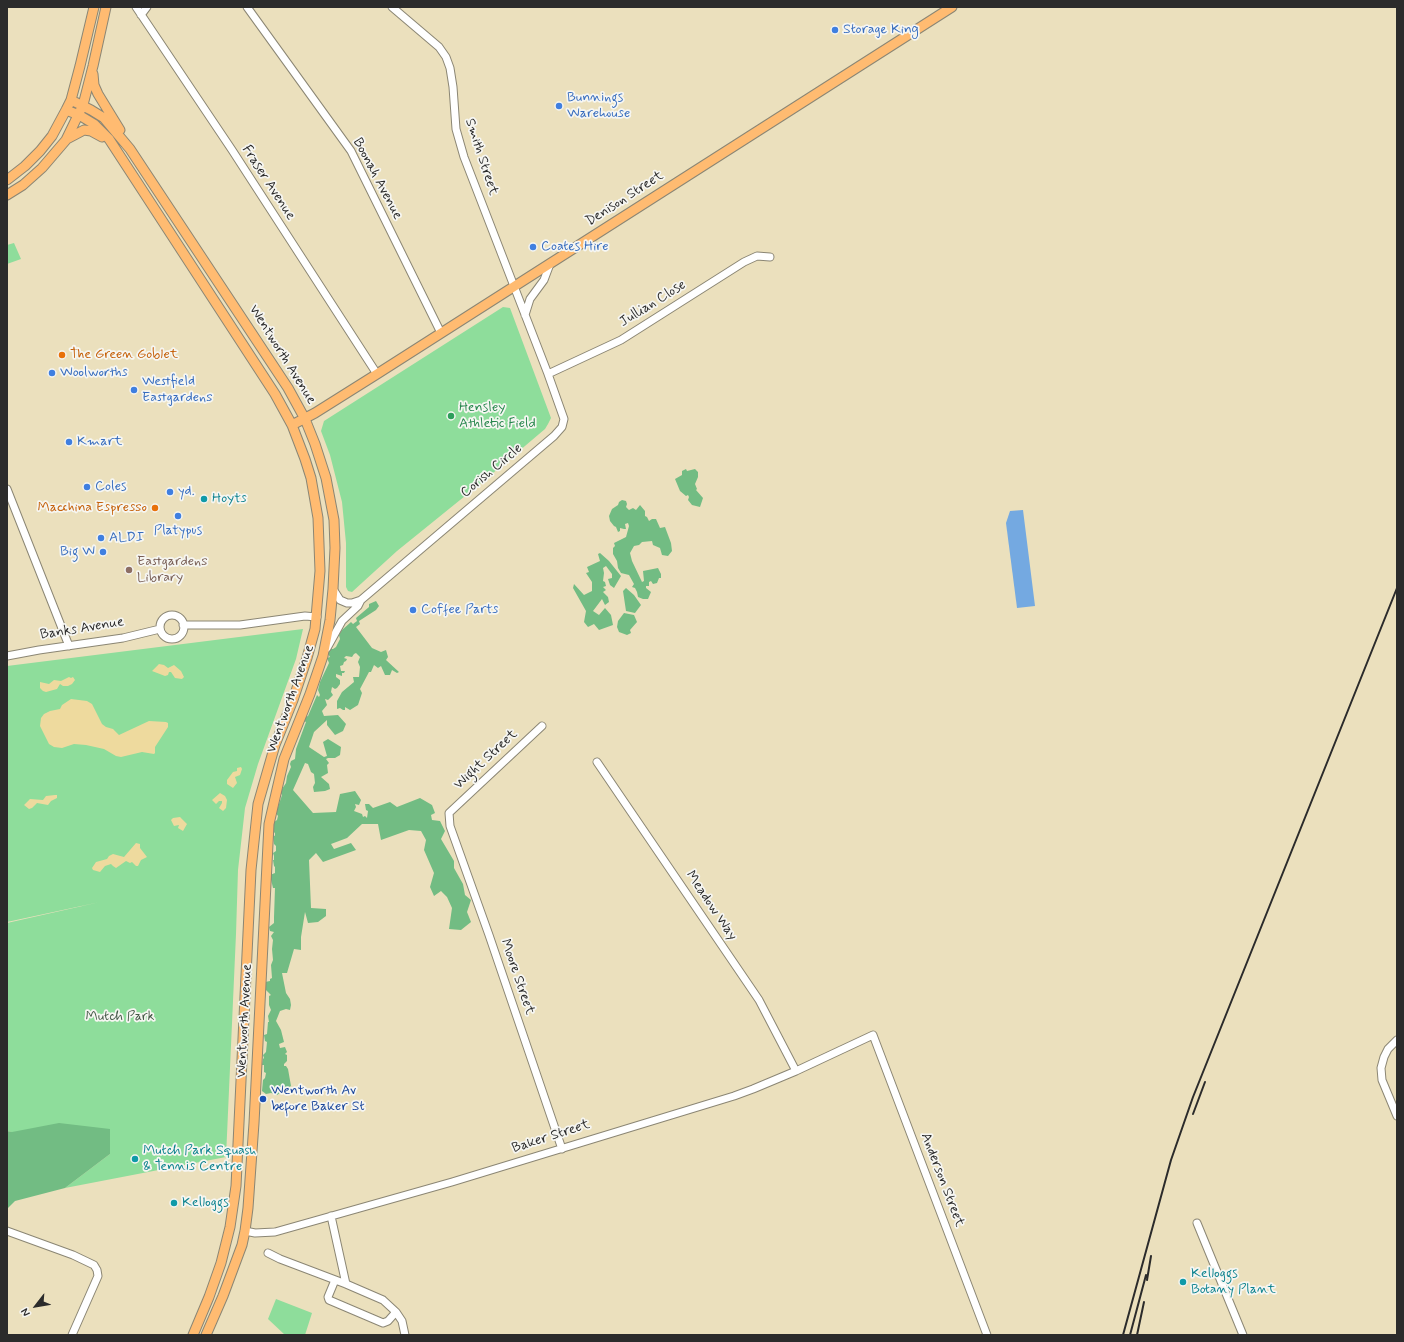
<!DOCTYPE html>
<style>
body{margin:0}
#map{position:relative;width:1404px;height:1342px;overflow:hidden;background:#ebe0bd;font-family:Mynerve,sans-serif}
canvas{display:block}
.frame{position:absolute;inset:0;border:8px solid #2b2b2b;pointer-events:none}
.north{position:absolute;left:16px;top:1286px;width:40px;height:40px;-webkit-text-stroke:3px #f6f6f2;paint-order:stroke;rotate:239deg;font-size:11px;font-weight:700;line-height:16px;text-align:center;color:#2b2b2b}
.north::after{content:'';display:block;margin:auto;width:14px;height:18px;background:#2b2b2b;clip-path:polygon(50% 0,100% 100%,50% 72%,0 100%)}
</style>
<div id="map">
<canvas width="1404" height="1342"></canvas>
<div class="frame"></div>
<div class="north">N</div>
</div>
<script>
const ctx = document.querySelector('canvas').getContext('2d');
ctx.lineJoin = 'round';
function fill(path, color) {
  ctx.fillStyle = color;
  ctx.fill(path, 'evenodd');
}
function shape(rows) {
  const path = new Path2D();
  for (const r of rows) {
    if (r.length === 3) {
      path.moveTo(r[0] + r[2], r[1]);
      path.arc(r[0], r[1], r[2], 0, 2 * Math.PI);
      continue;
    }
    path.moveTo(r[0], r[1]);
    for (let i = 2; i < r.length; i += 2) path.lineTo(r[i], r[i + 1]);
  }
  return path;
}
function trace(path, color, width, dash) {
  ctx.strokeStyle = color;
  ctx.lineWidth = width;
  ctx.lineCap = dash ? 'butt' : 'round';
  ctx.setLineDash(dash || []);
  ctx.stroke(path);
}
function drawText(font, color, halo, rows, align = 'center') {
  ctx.font = font + ' Mynerve,sans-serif';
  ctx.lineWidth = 3.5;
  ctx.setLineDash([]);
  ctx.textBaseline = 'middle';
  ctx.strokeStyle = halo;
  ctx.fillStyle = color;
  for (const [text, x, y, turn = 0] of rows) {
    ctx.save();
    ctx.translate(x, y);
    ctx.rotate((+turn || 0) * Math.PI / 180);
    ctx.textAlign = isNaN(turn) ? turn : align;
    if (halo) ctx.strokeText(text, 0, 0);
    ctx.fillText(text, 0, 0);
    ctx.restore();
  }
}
fill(shape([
 [14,243,21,259,7,264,7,245],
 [503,307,510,308,551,418,548,424,545,429,486,479,397,551,352,592,348,591,346,587,346,543,342,502,330,455,321,431,324,421],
 [303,629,296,659,258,764,245,808,238,870,236,934,226,1157,65,1188,110,1154,7,1131,7,923,100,902,7,922,7,666],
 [276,1299,312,1313,305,1335,285,1335,268,1319]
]), '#8edd9b');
fill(shape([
 [686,469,687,471,695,469,698,472,698,477,695,484,697,489,696,490,703,498,700,507,692,505,688,500,689,497,688,495,686,496,680,491,675,479,682,475,682,471],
 [622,500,626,501,627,504,626,507,629,510,633,508,636,510,640,505,645,511,645,516,647,517,649,521,652,519,656,519,660,528,665,527,671,543,672,551,668,556,662,555,660,548,653,545,652,541,642,542,639,545,634,546,630,553,632,561,642,582,644,581,643,571,658,568,661,574,661,578,659,578,657,583,653,584,651,581,649,582,649,586,646,586,646,588,651,592,648,599,643,599,638,597,637,592,635,588,632,587,634,584,629,575,621,573,618,568,617,561,613,554,613,548,615,546,614,543,626,537,629,526,628,523,625,524,626,529,624,529,620,528,620,531,618,532,616,527,614,526,610,521,609,516,612,509,618,505,619,502],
 [600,553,609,561,621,576,614,588,610,585,608,579,612,578,612,574,606,566,603,568,604,573,603,581,605,582,606,586,603,587,606,590,603,592,608,597,609,602,605,605,602,599,593,611,599,615,605,608,611,615,613,625,599,630,594,624,588,627,584,622,586,611,573,588,574,584,584,595,592,591,592,582,586,573,589,572,587,567,600,561,598,554],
 [626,588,634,595,641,605,635,613,626,611,623,591],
 [376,601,379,606,376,610,359,621,360,624,356,627,372,648,381,652,386,650,388,657,386,660,399,672,397,673,392,670,390,675,385,675,381,666,378,668,374,665,371,672,369,672,360,689,362,693,358,705,350,710,345,707,345,710,343,710,340,708,337,709,337,701,342,692,354,682,353,677,359,677,360,667,358,662,360,657,356,653,354,654,352,657,346,656,344,658,347,659,346,661,344,662,343,665,340,666,341,671,345,671,344,673,342,673,342,676,336,674,336,677,340,680,340,684,337,688,335,689,332,687,331,692,333,695,328,700,325,699,327,705,322,711,324,716,338,715,346,724,343,731,335,735,327,725,327,720,314,732,309,747,324,757,327,756,323,742,328,739,341,747,340,755,335,758,328,758,326,759,329,763,327,765,328,773,321,777,329,784,330,789,325,791,314,792,313,787,315,783,314,774,311,772,308,764,305,763,293,790,313,813,336,812,340,794,355,791,361,800,359,805,355,804,356,807,354,811,362,814,363,817,365,816,367,818,368,811,366,810,365,804,369,804,373,808,390,802,397,807,420,798,432,805,435,813,431,815,432,820,440,821,445,831,441,839,454,861,454,868,463,884,465,895,471,900,467,912,471,922,461,930,449,929,452,908,447,897,441,891,434,896,430,887,434,873,424,850,426,840,421,831,409,830,381,840,378,824,362,824,347,838,331,844,334,849,351,843,356,850,323,862,316,853,309,860,311,908,326,909,326,916,318,922,308,923,305,912,301,937,301,950,294,949,287,973,282,973,286,993,290,999,291,1005,290,1010,286,1009,280,1011,276,1021,281,1030,284,1042,279,1044,280,1048,285,1047,287,1052,285,1054,287,1055,287,1061,284,1064,284,1066,286,1066,288,1069,291,1086,277,1095,271,1093,266,1094,262,1091,263,1080,265,1078,266,1073,264,1072,264,1065,262,1065,263,1059,264,1058,263,1055,266,1052,267,1042,265,1041,264,1035,267,1034,268,1022,269,1022,268,1016,271,1010,269,1005,269,996,271,995,265,989,265,982,270,981,270,979,272,978,271,965,273,960,272,949,273,940,271,936,274,932,270,931,269,927,274,923,274,917,275,888,273,888,270,875,275,873,275,867,274,866,273,860,274,860,274,856,273,853,276,851,276,846,274,844,273,835,275,836,275,833,272,831,274,822,277,820,278,816,276,813,282,795,280,792,286,783,287,776,291,767,290,764,291,761,295,759,296,749,306,722,304,721,303,718,308,716,317,695,319,697,320,695,318,690,320,682,329,663,327,658,330,657,327,652,328,649,333,649,336,647,340,639,339,635,342,630,351,622,353,624,357,621,356,618,369,607,369,604],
 [624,613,634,615,637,622,630,630,631,633,627,635,619,632,617,627,618,621],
 [59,1123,110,1129,110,1154,65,1188,15,1201,7,1209,7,1131,12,1132]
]), '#72bc83');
fill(shape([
 [159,664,164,665,168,668,174,665,181,671,184,677,182,679,175,678,171,672,169,672,168,675,165,676,152,671],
 [69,677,71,678,73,677,75,680,72,684,68,686,63,686,60,684,57,689,46,692,43,691,40,688,40,682,49,684,54,680,61,681],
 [71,699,87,701,92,704,102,724,106,727,113,729,119,735,149,721,166,722,168,723,168,727,155,747,155,753,154,754,142,752,121,757,116,756,104,749,86,745,74,744,62,748,54,747,49,744,40,726,41,718,44,714,50,711,60,709,62,705],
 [241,767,242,769,240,775,235,777,237,783,233,788,227,784,227,780,233,772,237,771,237,768],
 [220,793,225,796,227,800,226,808,223,811,219,808,222,803,222,801,219,801,216,804,212,800],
 [55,795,57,795,57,798,51,801,48,805,37,803,32,808,29,809,24,805,30,799,43,800,46,796],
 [180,817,187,824,183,831,178,828,179,825,174,826,171,820,173,818],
 [136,843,140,844,140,848,147,857,141,860,138,866,136,866,132,862,130,863,126,861,116,868,113,866,111,864,105,866,100,872,93,870,92,868,96,862,107,859,109,856,113,854,124,857]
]), '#eeda9e');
fill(shape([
 [1023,510,1035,606,1017,608,1006,523,1010,511]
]), '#74a9e1');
const minor = shape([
 [136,7,232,150,377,374],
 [247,7,351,151,441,333],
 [141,15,147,7],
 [525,315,530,299,544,280,550,264],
 [548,374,621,340,744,262,757,256,770,257],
 [7,489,69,646],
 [333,589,340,600,347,603,352,603,361,600,554,436,562,427,564,419,548,374,464,157,456,129,453,87,450,68,446,57,439,47,392,7],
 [172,627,12],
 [183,625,240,625,305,616,317,617],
 [327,648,342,621,358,606,361,600],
 [7,656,39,650,123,638,160,629],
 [542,726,449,813,450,826,489,935,562,1149],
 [597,762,759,1000,796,1071],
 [1397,1040,1388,1049,1384,1057,1381,1068,1382,1080,1397,1116],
 [331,1216,346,1284],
 [1197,1223,1243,1335],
 [7,1231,73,1255,94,1265,97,1270,98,1276,72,1335],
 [245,1231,255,1233,275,1232,452,1182,734,1096,753,1089,796,1071,873,1035,987,1335],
 [268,1253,280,1259,346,1284,383,1300,396,1312,402,1321,405,1335],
 [335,1280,328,1297,329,1300,383,1323,388,1321,396,1312]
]);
const major = shape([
 [93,74,94,85,98,94,120,130],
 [71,100,91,110,104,118,130,149,288,388,305,419,315,444,326,478,334,520,335,548,333,589,330,620,323,656,310,694,284,759,269,824,254,1123,248,1208,245,1231,242,1245,223,1296,206,1335],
 [66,110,79,115,94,124,109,139,275,394,292,425,305,459,311,478,318,518,320,571,315,629,307,658,293,700,275,745,258,804,251,870,236,1186,230,1227,221,1263,209,1297,193,1335],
 [67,139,84,130,91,131,102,137],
 [7,180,25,166,40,151,52,136,66,110,71,100,80,66,94,7],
 [7,195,23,185,42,168,66,140,83,105,93,66,106,7],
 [292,425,315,413,377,374,952,7]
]);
trace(minor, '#8b8674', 9);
trace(major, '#8b8674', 11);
trace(minor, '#fff', 7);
trace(major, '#ffbb71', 9);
trace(shape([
 [1193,1114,1205,1082],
 [1147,1280,1151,1256],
 [1123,1335,1171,1160,1193,1097,1397,588],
 [1130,1335,1146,1275],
 [1137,1335,1144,1302]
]), '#2b2b2b', 2);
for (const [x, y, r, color] of [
 [835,30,4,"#3f7fe0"],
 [559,106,4,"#3f7fe0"],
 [533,247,4,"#3f7fe0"],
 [62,355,4,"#e8710a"],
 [52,373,4,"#3f7fe0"],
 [134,390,4,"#3f7fe0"],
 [451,416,4,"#2e9e5b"],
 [69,442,4,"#3f7fe0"],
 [87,487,4,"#3f7fe0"],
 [170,492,4,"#3f7fe0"],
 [204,499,4,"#0f9aa8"],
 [155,508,4,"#e8710a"],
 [178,516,4,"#3f7fe0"],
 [101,538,4,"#3f7fe0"],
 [103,552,4,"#3f7fe0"],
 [129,570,4,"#8d6e63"],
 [413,610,4,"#3f7fe0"],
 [263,1099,4,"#1a4fb4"],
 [135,1159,4,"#0f9aa8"],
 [174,1203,4,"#0f9aa8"],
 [1183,1282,4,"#0f9aa8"]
]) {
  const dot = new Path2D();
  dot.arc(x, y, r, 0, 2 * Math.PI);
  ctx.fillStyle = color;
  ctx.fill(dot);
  trace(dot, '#f6f6f2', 1.5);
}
drawText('14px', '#366cbe', '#f6f6f2', [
 ["Storage King",843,30],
 ["Bunnings",567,98],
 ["Warehouse",567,114],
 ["Coates Hire",541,247],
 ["Woolworths",60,373],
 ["Westfield",142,382],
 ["Eastgardens",142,398],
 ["Kmart",77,442],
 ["Coles",95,487],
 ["yd.",178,492],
 ["Platypus",178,531,"center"],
 ["ALDI",109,538],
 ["Big W",95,552,"right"],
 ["Coffee Parts",421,610]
], 'left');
drawText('14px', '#2b2b2b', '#f6f6f2', [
 ["Smith Street",481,157,72],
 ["Boonah Avenue",377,179,62],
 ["Fraser Avenue",268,183,57],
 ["Denison Street",625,199,-33],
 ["Jullian Close",653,304,-32],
 ["Wentworth Avenue",282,355,58],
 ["Corish Circle",492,471,-40],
 ["Banks Avenue",82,629,-9],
 ["Wentworth Avenue",291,699,-70],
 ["Wight Street",486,760,-43],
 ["Meadow Way",711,906,56],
 ["Moore Street",517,977,71],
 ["Wentworth Avenue",245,1021,-87],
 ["Baker Street",551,1137,-18],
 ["Anderson Street",942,1180,69]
]);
drawText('14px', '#c56008', '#f6f6f2', [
 ["The Green Goblet",70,355],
 ["Macchina Espresso",147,508,"right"]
], 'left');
drawText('14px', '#27864d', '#f6f6f2', [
 ["Hensley",459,408],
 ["Athletic Field",459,424]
], 'left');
drawText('14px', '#0d838f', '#f6f6f2', [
 ["Hoyts",212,499],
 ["Mutch Park Squash",143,1151],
 ["& Tennis Centre",143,1167],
 ["Kelloggs",182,1203],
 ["Kelloggs",1191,1274],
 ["Botany Plant",1191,1290]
], 'left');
drawText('14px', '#785e54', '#f6f6f2', [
 ["Eastgardens",137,562],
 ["Library",137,578]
], 'left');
drawText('14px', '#445847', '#f6f6f2', [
 ["Mutch Park",120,1017]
]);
drawText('14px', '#164399', '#f6f6f2', [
 ["Wentworth Av",271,1091],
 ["before Baker St",271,1107]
], 'left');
</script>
